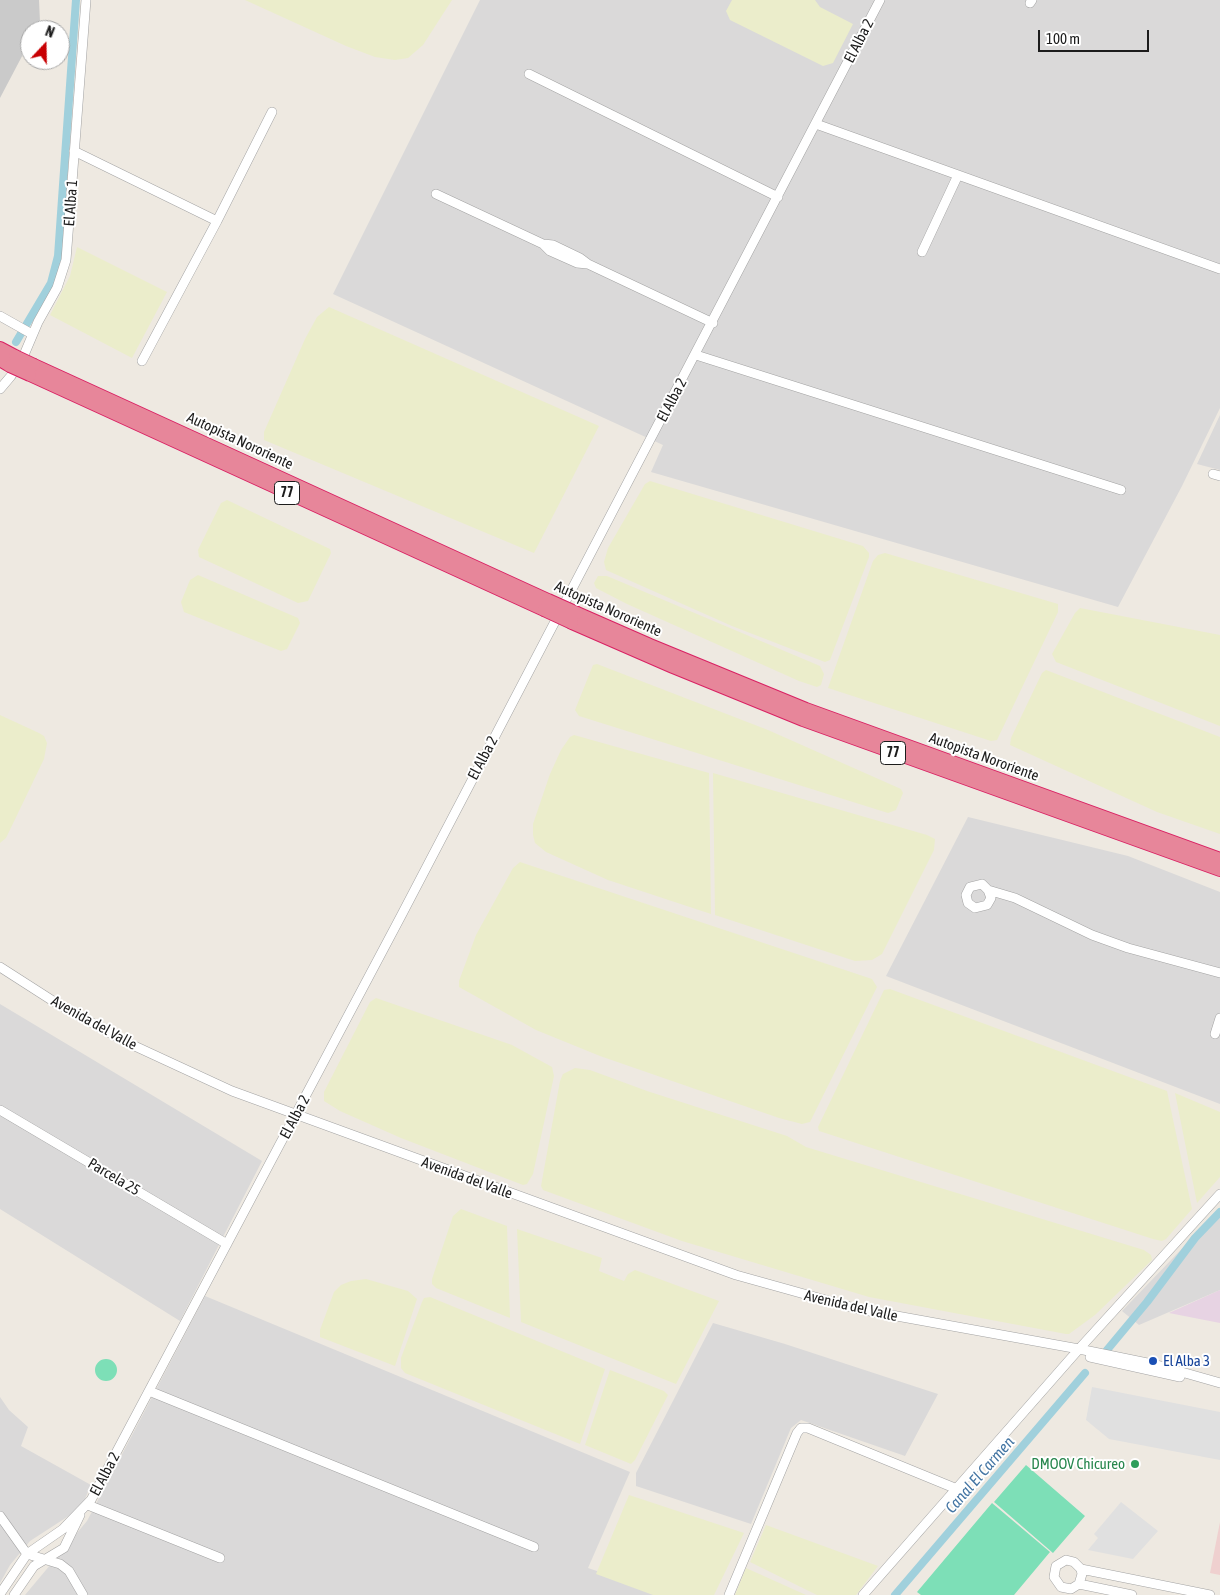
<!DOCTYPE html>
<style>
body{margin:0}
#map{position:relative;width:1220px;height:1595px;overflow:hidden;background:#eee9e1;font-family:"Asap Condensed",sans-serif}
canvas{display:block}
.north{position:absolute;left:20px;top:20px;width:50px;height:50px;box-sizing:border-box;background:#fff;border:1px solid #a4a4a4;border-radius:50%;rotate:21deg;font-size:14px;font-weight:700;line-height:20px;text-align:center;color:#1c1c1c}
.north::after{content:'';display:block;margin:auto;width:18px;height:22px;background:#c80003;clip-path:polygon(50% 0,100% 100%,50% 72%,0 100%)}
.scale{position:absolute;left:1038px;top:30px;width:111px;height:22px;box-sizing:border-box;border:2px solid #1c1c1c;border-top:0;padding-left:6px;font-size:15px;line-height:18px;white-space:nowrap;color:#1c1c1c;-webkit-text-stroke:4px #fff;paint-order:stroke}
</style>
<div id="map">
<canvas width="1220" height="1595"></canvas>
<div class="north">N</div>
<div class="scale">100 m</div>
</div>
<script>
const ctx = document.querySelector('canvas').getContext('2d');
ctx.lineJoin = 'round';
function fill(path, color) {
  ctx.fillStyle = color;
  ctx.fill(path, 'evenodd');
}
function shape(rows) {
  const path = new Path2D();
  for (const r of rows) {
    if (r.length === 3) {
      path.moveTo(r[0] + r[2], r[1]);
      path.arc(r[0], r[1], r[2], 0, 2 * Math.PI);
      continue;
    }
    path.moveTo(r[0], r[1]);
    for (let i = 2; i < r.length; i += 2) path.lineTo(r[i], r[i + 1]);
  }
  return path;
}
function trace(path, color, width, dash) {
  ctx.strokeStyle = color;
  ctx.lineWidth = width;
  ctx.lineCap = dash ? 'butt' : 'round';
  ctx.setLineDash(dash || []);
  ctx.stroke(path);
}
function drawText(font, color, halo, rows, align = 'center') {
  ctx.font = font + ' "Asap Condensed",sans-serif';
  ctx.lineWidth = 4;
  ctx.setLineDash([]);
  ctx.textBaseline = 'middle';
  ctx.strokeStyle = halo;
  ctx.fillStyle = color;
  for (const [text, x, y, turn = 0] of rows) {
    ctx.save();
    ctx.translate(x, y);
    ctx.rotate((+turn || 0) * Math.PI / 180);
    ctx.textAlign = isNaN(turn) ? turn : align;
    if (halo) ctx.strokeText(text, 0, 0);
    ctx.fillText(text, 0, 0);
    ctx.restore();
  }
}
fill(shape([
 [480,0,1220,0,1220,408,1182,486,1118,607,651,472,663,445,333,294],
 [1220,415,1220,470,1197,464],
 [968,817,1128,856,1220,892,1220,1104,886,976],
 [0,1004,262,1161,180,1321,0,1209],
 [1220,1209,1220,1290,1139,1325,1122,1311],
 [205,1296,630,1472,588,1568,667,1595,25,1595,87,1521],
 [713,1323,785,1344,938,1394,905,1456,801,1420,791,1428,751,1524,636,1486,636,1473],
 [0,1397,9,1410,28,1427,21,1446,91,1485,81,1508,30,1541,10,1565,0,1583]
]), '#dad9d9');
fill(shape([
 [1220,1522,1220,1575,1210,1573]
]), '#efd0cf');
fill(shape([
 [1220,1290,1220,1323,1169,1313]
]), '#e7d3e3');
fill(shape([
 [0,0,39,0,40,22,36,30,30,30,30,41,0,98]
]), '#cacaca');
fill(shape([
 [245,0,452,0,423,45,408,58,395,60,375,57,346,46],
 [732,0,815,0,820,7,853,24,833,63,823,66,730,20,726,11],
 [77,247,167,292,132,358,50,315,70,276],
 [329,307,599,426,534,553,264,440,264,432,305,339,317,317],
 [650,481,863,546,869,553,869,557,830,660,825,662,732,626,606,570,604,562,608,548,645,484],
 [227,500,330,549,331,553,308,601,298,603,199,557,198,550,221,503],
 [885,553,1058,604,1058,612,997,740,991,741,828,688,873,561,878,555],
 [198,575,298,618,300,623,287,649,281,651,184,612,181,602,190,580],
 [598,576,607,576,820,666,824,674,821,685,817,687,799,681,627,604,596,588,594,583],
 [1080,608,1220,635,1220,726,1056,662,1052,654,1075,613],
 [597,664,768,730,901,789,903,793,896,810,888,813,579,716,575,710,593,665],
 [1046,670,1220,737,1220,834,1157,812,1010,745,1011,738,1042,673],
 [0,715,39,733,44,736,47,743,44,759,6,838,0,843],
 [574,735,709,773,711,914,608,880,546,852,535,843,533,835,533,824,550,774,561,750,570,737],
 [713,773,927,835,935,839,934,850,882,954,872,960,855,961,715,915],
 [520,862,872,979,877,987,810,1122,802,1124,779,1118,600,1056,536,1030,459,987,459,981,476,935,513,868],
 [890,989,1167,1091,1192,1209,1166,1239,1162,1241,1153,1239,819,1131,818,1127,884,990],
 [376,998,512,1045,552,1067,554,1076,533,1174,527,1184,523,1185,401,1138,340,1111,324,1101,324,1092,370,1002],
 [575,1068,590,1070,647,1091,787,1136,806,1147,1144,1250,1151,1255,1152,1260,1095,1315,1069,1334,1066,1334,869,1297,682,1241,543,1190,541,1186,560,1081,563,1074],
 [1175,1093,1220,1112,1220,1177,1197,1203],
 [461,1209,507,1226,510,1318,436,1288,432,1284,432,1279,453,1216],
 [517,1229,602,1258,599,1271,624,1281,628,1274,635,1270,719,1301,676,1384,521,1322],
 [366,1279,408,1291,417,1299,395,1366,320,1337,320,1330,334,1292,341,1285,351,1281],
 [430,1297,605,1369,580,1444,405,1373,401,1368,401,1358,422,1302,424,1298],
 [610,1370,664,1391,668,1395,635,1460,631,1464,585,1445],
 [629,1495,744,1533,714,1595,653,1595,596,1574],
 [766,1525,878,1566,856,1595,817,1595,750,1562],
 [746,1568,806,1595,735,1595]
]), '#ebedcb');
fill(shape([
 [106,1370,11],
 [1026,1465,1085,1516,1053,1553,994,1502],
 [992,1503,1050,1552,1014,1595,921,1595,917,1592]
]), '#7ddfb7');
fill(shape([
 [1092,1387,1220,1412,1220,1460,1109,1439,1086,1420],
 [1121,1502,1158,1531,1133,1559,1088,1550,1098,1538,1094,1534]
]), '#e0e0e0');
trace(shape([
 [16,342,51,283,58,256,76,0],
 [1107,1350,1147,1302,1195,1238,1220,1212],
 [895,1595,1085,1373]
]), '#a0d0dc', 8);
const minor = shape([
 [1030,3,1032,0],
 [529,74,778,197],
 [816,124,1220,269],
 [74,151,217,221],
 [436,194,543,244,553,245,580,258,588,264,713,323],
 [543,244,550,251,577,263,588,264],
 [922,252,958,175],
 [0,316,32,334],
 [696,355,1121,490],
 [142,361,217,221,272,112],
 [0,389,11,376,24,355,38,322,57,288,66,260,86,0],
 [1213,474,1220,476],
 [988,890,991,898,987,905,975,908,968,903,966,895,970,887,982,884,988,890,1015,898,1092,935,1128,948,1220,973],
 [0,967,53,1001,126,1042,232,1091,736,1275,858,1309,1079,1349,1157,1365,1220,1383],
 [1215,1034,1220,1018],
 [0,1110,227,1244],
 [1090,1357,1180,1377],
 [149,1391,534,1547],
 [88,1505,220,1558],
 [0,1516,27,1554,60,1564,69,1571,83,1595],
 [1081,1569,1210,1595],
 [1079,1584,1082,1574,1081,1569,1074,1562,1066,1560,1056,1566,1054,1577,1061,1587,1071,1589,1079,1584,1132,1595],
 [0,1594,27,1554,63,1529,91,1500,401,916,880,0],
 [14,1595,34,1566,64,1548,80,1515],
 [729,1595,797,1433,801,1428,808,1428,957,1489],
 [863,1595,1079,1349,1220,1194]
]);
const highway = shape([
 [0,348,15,356],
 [0,360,10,366],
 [34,365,548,600],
 [30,375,544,610],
 [577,613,650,645,806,709,1220,859],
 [572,623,673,667,803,720,1220,870]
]);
trace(minor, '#a3a3a3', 10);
trace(highway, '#d92163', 14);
trace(minor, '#fff', 9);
trace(highway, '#e7869a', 12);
const highwayBridge = shape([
 [15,356,34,365],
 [10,366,30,375],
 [548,600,577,613],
 [544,610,572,623]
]);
trace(highwayBridge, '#d92163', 14, []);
trace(highwayBridge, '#e7869a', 12);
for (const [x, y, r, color] of [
 [1153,1361,5,"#1a4fb4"],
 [1135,1464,5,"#2e9e5b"]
]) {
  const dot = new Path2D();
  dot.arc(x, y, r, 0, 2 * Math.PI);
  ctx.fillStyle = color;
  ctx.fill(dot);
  trace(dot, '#fff', 2);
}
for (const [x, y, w] of [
 [287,493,25],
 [893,753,25]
]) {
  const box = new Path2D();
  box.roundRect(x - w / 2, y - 11.5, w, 23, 4);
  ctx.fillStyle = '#fff';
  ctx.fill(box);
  trace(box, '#1c1c1c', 1);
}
drawText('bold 14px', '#1c1c1c', null, [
 ["77",287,493],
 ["77",893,753]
]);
drawText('15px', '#1c1c1c', '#fff', [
 ["El Alba 2",859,41,-63],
 ["El Alba 1",71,203,-86],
 ["El Alba 2",672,400,-62],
 ["Autopista Nororiente",240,441,25],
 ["Autopista Nororiente",608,609,24],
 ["Autopista Nororiente",984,757,20],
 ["El Alba 2",483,758,-62],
 ["Avenida del Valle",94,1023,29],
 ["El Alba 2",295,1117,-62],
 ["Parcela 25",114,1177,31],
 ["Avenida del Valle",467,1178,20],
 ["Avenida del Valle",851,1306,13],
 ["El Alba 2",105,1474,-62]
]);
drawText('15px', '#164399', '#fff', [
 ["El Alba 3",1163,1361]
], 'left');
drawText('15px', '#27864d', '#fff', [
 ["DMOOV Chicureo",1125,1464]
], 'right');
drawText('italic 16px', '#4576a4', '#fff', [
 ["Canal El Carmen",980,1475,-49]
]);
</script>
